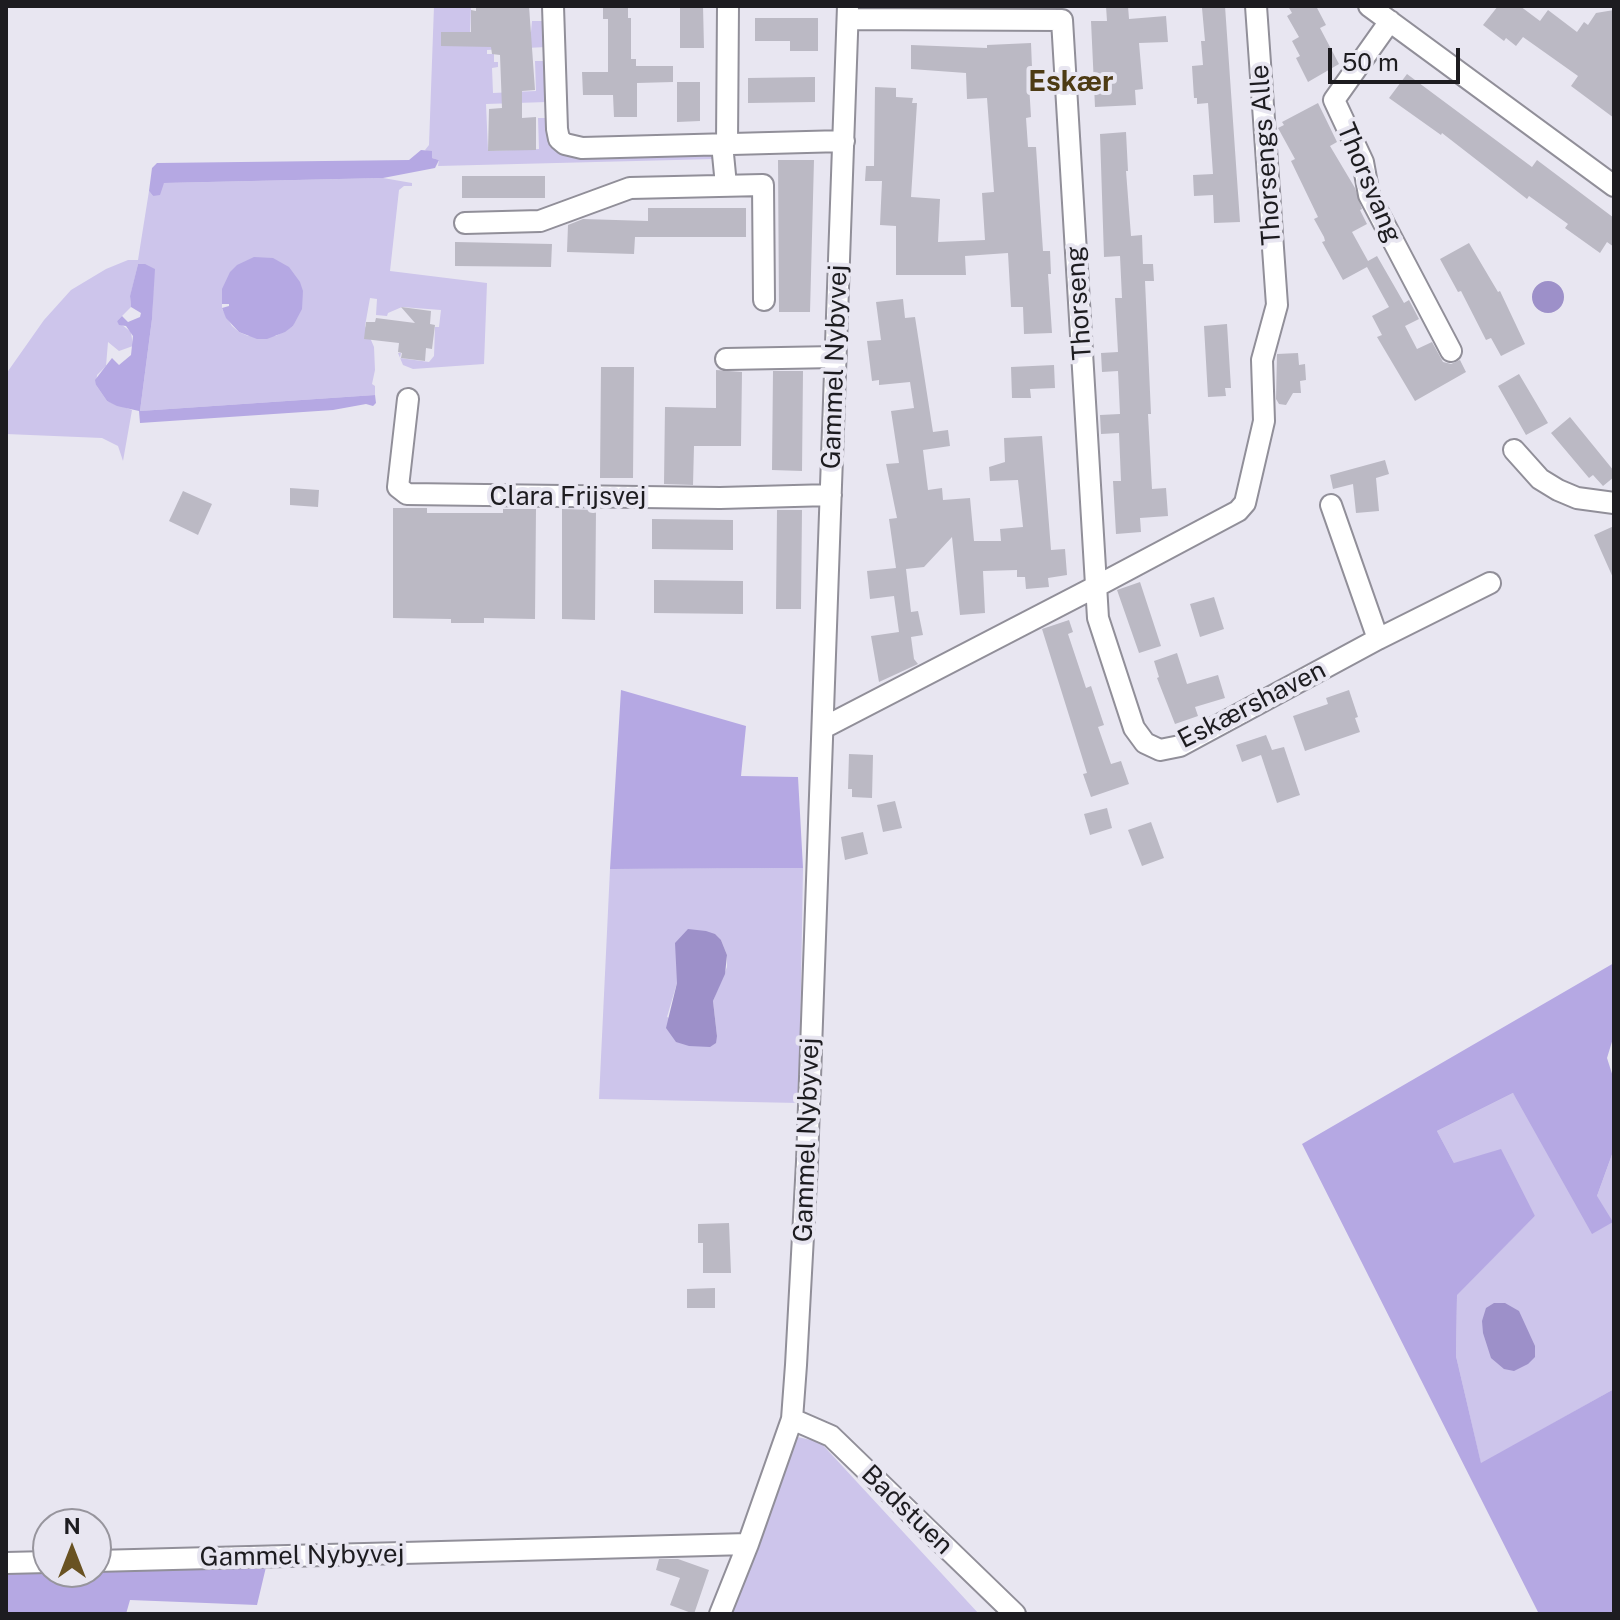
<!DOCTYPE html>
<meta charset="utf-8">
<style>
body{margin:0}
#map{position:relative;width:1620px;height:1620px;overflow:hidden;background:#e8e6f1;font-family:"Public Sans",sans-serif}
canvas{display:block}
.frame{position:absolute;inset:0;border:8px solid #1d1c20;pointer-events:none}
.north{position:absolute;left:32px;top:1508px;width:80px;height:80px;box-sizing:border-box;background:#e8e6f1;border:2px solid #97959d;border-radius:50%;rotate:0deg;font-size:22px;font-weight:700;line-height:32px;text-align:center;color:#1d1c20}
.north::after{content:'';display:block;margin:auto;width:28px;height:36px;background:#695222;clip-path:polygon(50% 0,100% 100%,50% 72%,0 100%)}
.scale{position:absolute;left:1328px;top:48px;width:132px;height:36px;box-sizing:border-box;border:4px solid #1d1c20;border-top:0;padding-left:10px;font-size:24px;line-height:28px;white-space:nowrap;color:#1d1c20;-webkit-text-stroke:6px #e8e6f1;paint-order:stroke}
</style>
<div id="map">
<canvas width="1620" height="1620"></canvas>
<div class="frame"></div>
<div class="north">N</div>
<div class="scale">50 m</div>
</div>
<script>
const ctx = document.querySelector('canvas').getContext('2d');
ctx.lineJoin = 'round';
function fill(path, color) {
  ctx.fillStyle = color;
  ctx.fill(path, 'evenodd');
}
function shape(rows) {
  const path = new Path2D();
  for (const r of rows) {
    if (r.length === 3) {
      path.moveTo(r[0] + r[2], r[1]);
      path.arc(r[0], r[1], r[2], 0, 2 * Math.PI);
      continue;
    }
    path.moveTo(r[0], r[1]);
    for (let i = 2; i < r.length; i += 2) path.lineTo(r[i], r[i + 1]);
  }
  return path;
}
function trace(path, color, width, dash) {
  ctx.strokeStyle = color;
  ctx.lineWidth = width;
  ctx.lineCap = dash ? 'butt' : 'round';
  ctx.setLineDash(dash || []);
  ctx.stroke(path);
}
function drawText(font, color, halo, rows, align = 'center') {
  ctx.font = font + ' "Public Sans",sans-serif';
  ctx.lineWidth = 8;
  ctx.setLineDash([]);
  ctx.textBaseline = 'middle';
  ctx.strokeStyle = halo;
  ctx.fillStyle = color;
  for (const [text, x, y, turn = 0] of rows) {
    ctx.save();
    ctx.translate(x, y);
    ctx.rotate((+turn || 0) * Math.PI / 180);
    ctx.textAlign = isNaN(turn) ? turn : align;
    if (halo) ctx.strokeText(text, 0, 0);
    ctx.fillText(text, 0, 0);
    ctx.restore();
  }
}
fill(shape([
 [434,6,471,6,470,36,441,32,441,46,472,46,531,32,532,21,546,21,546,47,487,50,487,54,494,54,494,62,498,62,498,67,492,68,493,93,536,91,535,61,546,61,547,102,486,104,488,151,539,149,538,118,548,118,551,138,713,153,715,159,438,166,439,160,432,158,431,154,425,150,429,145],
 [383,178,412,183,412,186,404,186,399,190,390,271,487,283,484,364,413,369,403,365,398,353,401,353,400,358,429,362,434,356,435,327,439,327,441,310,402,307,388,313,387,316,376,315,377,299,370,298,365,326,374,347,375,370,372,384,375,386,375,395,140,411,152,319,154,269,138,264,130,297,131,307,117,321,131,332,133,346,119,351,108,342,106,366,97,375,96,385,107,401,132,410,123,461,118,446,102,438,6,434,6,374,44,320,71,290,106,269,128,260,138,260,149,191,153,196,164,183],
 [303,291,293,326,276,336,248,336,239,332,232,326,222,309,222,304],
 [803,868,799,1103,599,1099,610,869],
 [721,940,727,955,727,967,713,1001,717,1036,667,1017,677,983],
 [1513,1093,1597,1196,1614,1149,1614,1389,1481,1464,1456,1356,1457,1294,1535,1216,1454,1163,1437,1131],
 [793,1436,820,1442,979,1614,726,1614]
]), '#cdc5eb');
fill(shape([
 [421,150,432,151,432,158,439,160,435,168,383,178,164,183,160,195,153,196,149,191,152,168,157,163,409,160],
 [254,257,273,258,289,267,300,282,303,291,302,309,293,326,285,332,267,339,257,339,239,332,226,318,222,308,229,306,229,304,222,304,222,289,230,272,237,265],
 [138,264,145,264,155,269,152,319,140,411,375,395,376,403,373,406,366,404,333,410,140,423,139,411,117,406,107,401,96,385,95,380,112,358,119,365,131,355,133,336,126,326,119,325,117,321,122,316,128,322,140,317,141,313,131,307,130,296],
 [621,690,746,726,741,776,798,777,803,868,610,869],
 [1614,963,1614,1035,1607,1058,1614,1080,1614,1149,1597,1196,1613,1222,1592,1234,1513,1093,1437,1131,1454,1163,1501,1149,1535,1216,1457,1295,1456,1356,1481,1463,1614,1389,1614,1614,1539,1614,1302,1144],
 [266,1567,257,1605,130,1600,126,1614,6,1614,6,1570,96,1572,96,1568]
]), '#b5a8e3');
fill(shape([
 [1548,297,16],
 [688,929,706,931,715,934,721,940,727,955,725,974,713,1001,717,1036,716,1043,710,1047,689,1046,676,1042,666,1028,677,983,675,943],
 [1494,1303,1505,1303,1519,1311,1535,1346,1535,1357,1528,1364,1514,1371,1504,1369,1491,1358,1483,1333,1482,1321,1486,1308]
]), '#9d90c9');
fill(shape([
 [476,6,529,6,535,90,522,91,522,118,536,117,536,150,488,151,489,109,502,108,500,55,492,54,491,47,441,46,441,32,471,32,471,10,476,11],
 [603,6,628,6,628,18,631,18,631,59,636,59,636,66,673,66,673,82,637,83,637,117,614,117,613,95,583,95,582,72,608,72,608,19,603,19],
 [680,6,703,6,704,48,680,48],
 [1106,6,1128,6,1129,19,1166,16,1168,42,1139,43,1143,89,1135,90,1136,105,1095,107,1091,21,1107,21],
 [1225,6,1240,222,1214,223,1213,195,1194,196,1193,175,1213,174,1208,103,1197,104,1197,98,1194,98,1192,66,1203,65,1201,41,1205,41,1202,8],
 [1288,6,1316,6,1326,25,1320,28,1339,64,1308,82,1296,58,1300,56,1292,41,1299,37,1287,16,1292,13],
 [1498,6,1520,6,1540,21,1548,10,1577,32,1584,22,1588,25,1596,13,1614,10,1614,118,1571,86,1578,76,1523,37,1516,46,1506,38,1504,41,1483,25],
 [755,18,818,18,818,51,790,51,790,41,755,41],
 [1031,43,1032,68,1028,68,1031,117,1026,118,1028,147,1036,147,1043,251,1050,251,1051,274,1048,274,1052,333,1024,334,1023,307,1011,307,1008,253,965,256,966,275,896,275,896,226,880,225,882,181,865,181,866,166,874,166,875,87,896,88,896,97,913,98,912,103,917,103,911,197,940,199,938,242,985,240,982,193,994,192,987,98,967,99,966,73,911,69,911,45,987,48,987,45],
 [1407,74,1532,167,1537,160,1614,218,1614,247,1607,242,1600,253,1565,228,1568,224,1529,196,1527,199,1442,133,1441,135,1389,98],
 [815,77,815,102,748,103,748,78],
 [677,82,700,82,700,121,677,122],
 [1318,103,1337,142,1330,146,1355,188,1362,209,1360,210,1367,224,1352,232,1368,261,1377,256,1404,303,1409,300,1419,319,1405,326,1417,349,1432,342,1443,362,1451,364,1460,360,1466,372,1415,401,1377,337,1382,335,1372,316,1389,307,1367,267,1343,280,1322,242,1325,241,1324,237,1314,219,1318,217,1291,161,1295,159,1278,128,1284,125,1282,122],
 [1126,132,1128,171,1126,171,1131,236,1142,235,1143,264,1153,264,1154,281,1145,281,1151,414,1148,414,1152,489,1166,488,1168,516,1140,518,1141,532,1116,534,1113,481,1121,481,1119,433,1101,434,1100,415,1120,414,1118,371,1102,372,1101,353,1118,352,1115,298,1122,298,1120,256,1104,257,1100,134],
 [778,160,814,160,810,312,779,312],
 [462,176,545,176,545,198,462,198],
 [648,208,746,208,746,237,635,237,634,254,567,252,568,225,583,219,648,221],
 [455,242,552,244,551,267,455,266],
 [1469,243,1498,292,1500,291,1525,344,1501,356,1491,338,1486,340,1461,291,1458,292,1440,259],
 [903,299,905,318,915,317,933,432,948,430,950,446,923,450,928,490,942,488,943,500,970,498,974,541,1001,541,1000,529,1023,527,1018,480,990,481,989,467,1005,462,1004,438,1042,436,1051,550,1065,549,1067,575,1048,578,1049,587,1026,589,1025,577,1017,577,1017,570,983,571,985,613,960,615,952,537,924,567,906,569,911,612,918,611,923,635,911,637,914,659,918,664,879,682,871,636,899,632,894,596,870,599,867,571,896,568,889,519,897,518,886,464,899,463,891,411,914,408,910,382,879,385,879,380,872,381,867,341,881,340,876,302],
 [401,307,431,311,430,324,435,325,432,349,426,348,425,361,401,358,402,353,398,352,399,343,364,339,366,322,375,322,376,318,415,323],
 [1227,324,1231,388,1225,388,1226,396,1208,397,1204,326],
 [1298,353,1299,365,1305,364,1306,380,1300,381,1301,393,1293,393,1286,405,1279,404,1276,399,1277,354],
 [1054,365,1055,388,1030,389,1031,398,1012,398,1011,367],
 [601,367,634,367,633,478,600,478],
 [716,370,742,372,741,446,694,446,693,485,664,484,665,407,716,408],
 [773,371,803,371,802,471,772,470],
 [1519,374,1548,423,1526,435,1498,386],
 [1570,417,1614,471,1614,477,1603,486,1593,475,1589,478,1551,433],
 [1385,460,1389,474,1376,478,1379,511,1356,513,1353,484,1333,489,1330,475],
 [290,488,319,490,318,507,290,505],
 [183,491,212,504,198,535,169,521],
 [393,508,427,508,427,513,503,513,503,509,536,509,535,619,484,618,484,623,451,623,451,619,393,618],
 [562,509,596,510,595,620,562,619],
 [777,510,802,510,801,609,776,609],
 [652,519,733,520,733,550,652,549],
 [1614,526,1614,580,1594,535],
 [654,580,743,581,743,614,654,613],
 [1140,582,1161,646,1139,653,1117,590],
 [1214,597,1224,629,1200,637,1190,604],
 [1069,620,1073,632,1068,634,1086,688,1091,686,1104,725,1098,727,1111,764,1121,761,1129,784,1091,797,1083,774,1087,773,1042,629],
 [1177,653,1187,684,1218,675,1225,698,1195,707,1198,716,1175,724,1157,678,1159,677,1154,661],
 [1349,690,1358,717,1355,718,1360,732,1305,751,1293,716,1328,704,1326,698],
 [1266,735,1272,750,1284,747,1300,795,1277,803,1261,755,1242,762,1236,745],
 [849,754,873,755,872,798,852,797,852,789,848,789],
 [895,801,902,828,883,832,877,805],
 [1107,808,1112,828,1090,835,1084,814],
 [1151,822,1164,858,1142,866,1128,830],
 [863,832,868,854,845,860,841,837],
 [729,1223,731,1273,703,1273,703,1243,698,1243,698,1224],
 [715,1288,715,1308,687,1308,687,1289],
 [659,1559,678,1559,709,1570,694,1614,670,1605,680,1578,656,1570]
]), '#bbb9c4');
const minor = shape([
 [553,6,557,129,559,139,565,144,582,148,844,141],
 [1369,6,1614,186],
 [848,19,1062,20,1098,618,1134,728,1145,743,1160,750,1180,746,1378,639,1490,583],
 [1390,21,1334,100,1363,162,1369,195,1451,351],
 [727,143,728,6],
 [722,144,726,185],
 [465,223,540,221,630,188,763,185,764,300],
 [726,359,836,357],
 [408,399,398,487,407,494,720,498,831,495],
 [1514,450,1540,479,1558,490,1577,498,1614,503],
 [1331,505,1378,639],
 [823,728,1097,586,1238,511,1245,503,1264,421,1262,360,1277,305,1256,6],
 [792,1419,831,1436,1015,1614],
 [96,1561,748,1544],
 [6,1563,48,1562],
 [720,1614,748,1544,792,1419,796,1365,807,1162,848,6]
]);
trace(minor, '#918f99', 24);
trace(minor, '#fff', 20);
drawText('26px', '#1d1c20', '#e8e6f1', [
 ["Thorsengs Alle",1266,155,-94],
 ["Thorsvang",1369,183,67],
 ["Thorseng",1079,303,-94],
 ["Gammel Nybyvej",835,367,-88],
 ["Clara Frijsvej",568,497],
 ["Eskærshaven",1252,705,-27],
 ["Gammel Nybyvej",807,1140,-88],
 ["Badstuen",907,1510,44],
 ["Gammel Nybyvej",302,1556,-1]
]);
drawText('bold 28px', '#4d3b14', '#e8e6f1', [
 ["Eskær",1071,82]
]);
</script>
